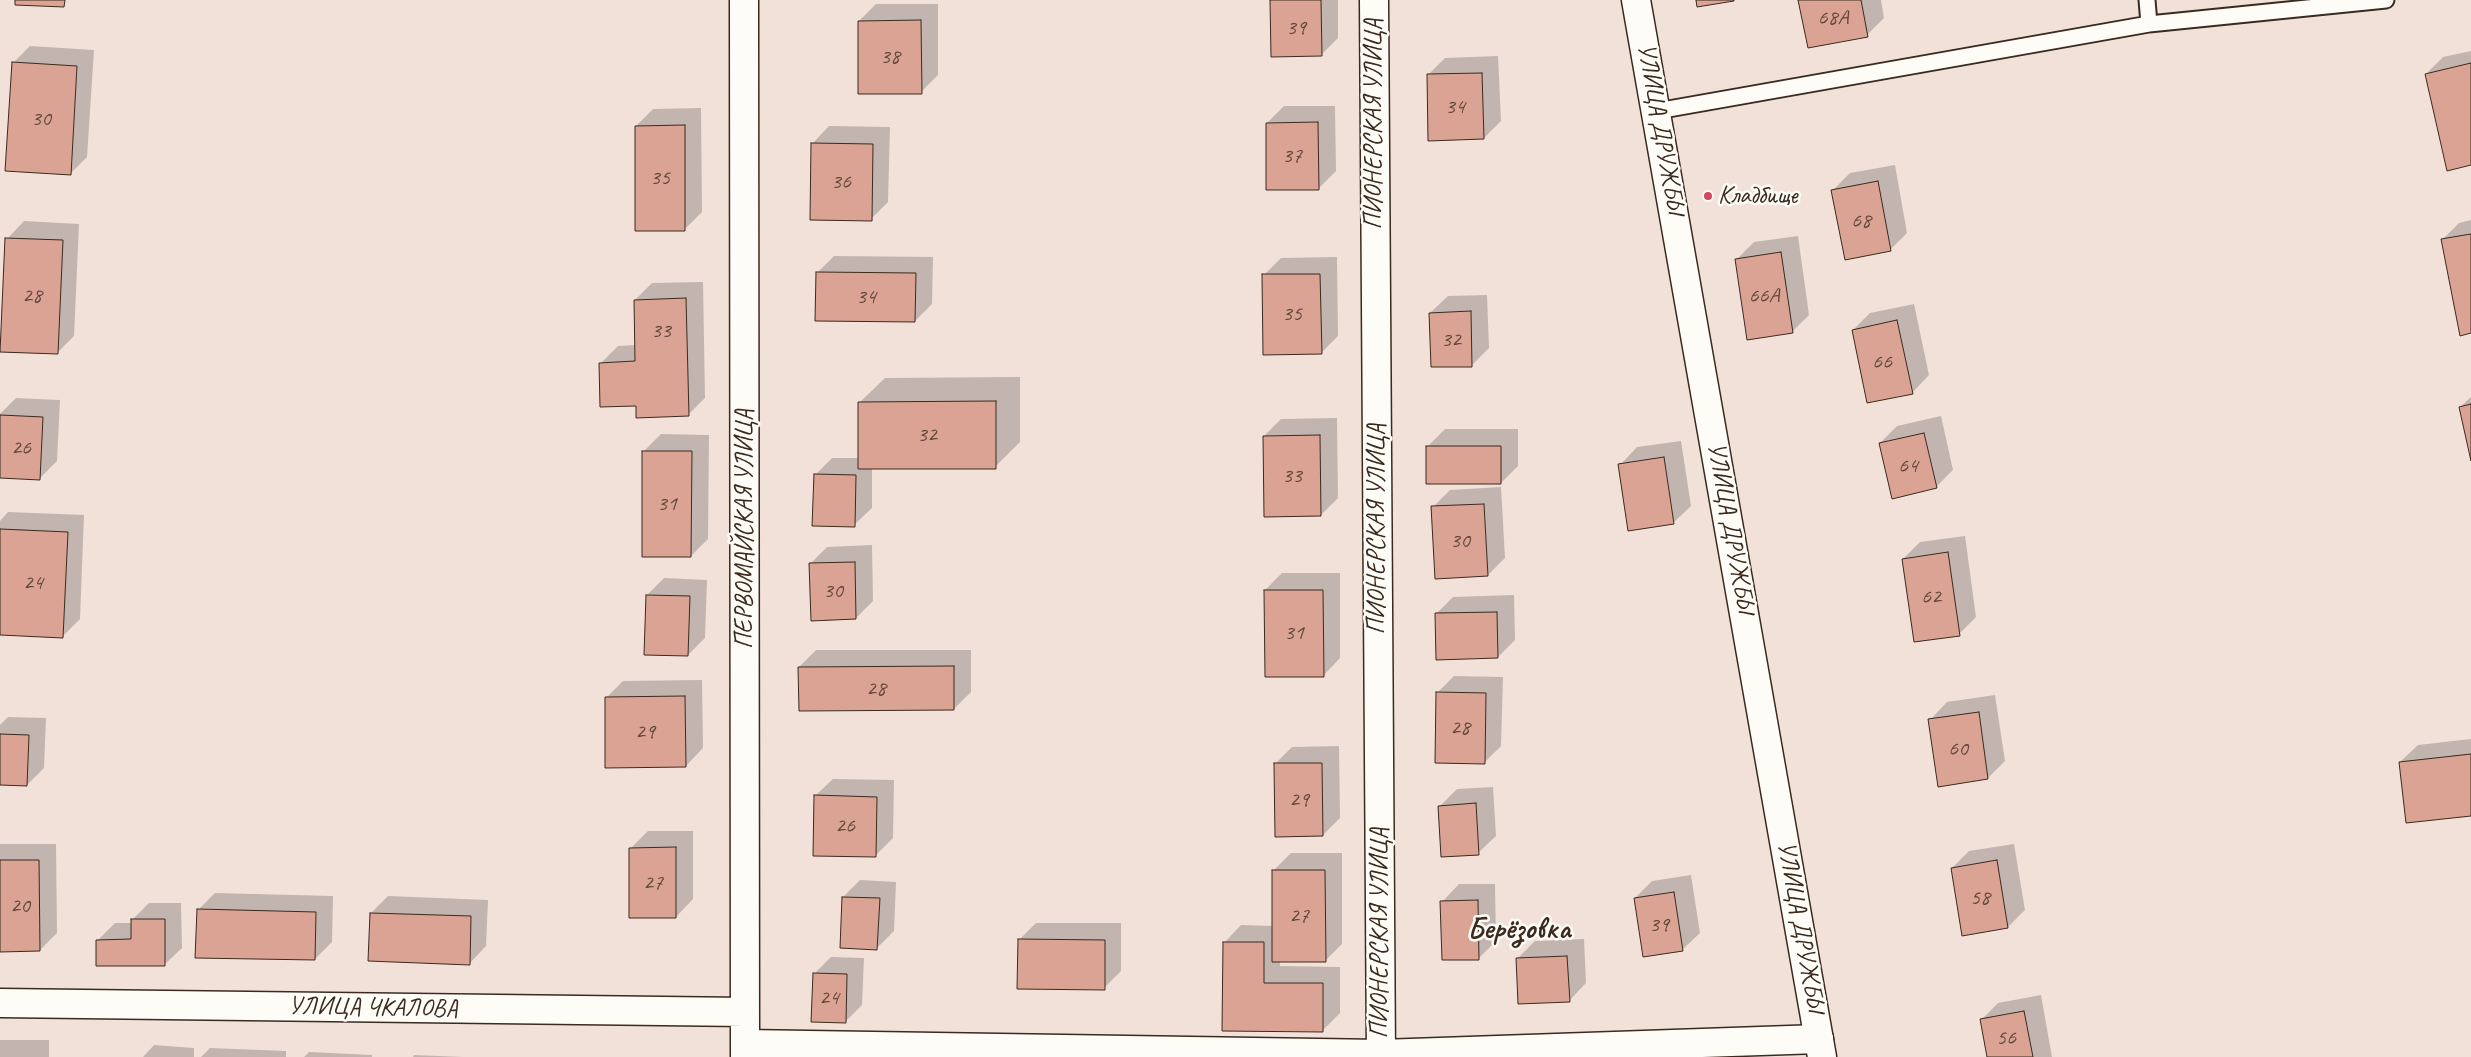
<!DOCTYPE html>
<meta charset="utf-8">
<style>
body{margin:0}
canvas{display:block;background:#f2e1d9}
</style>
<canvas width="2471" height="1057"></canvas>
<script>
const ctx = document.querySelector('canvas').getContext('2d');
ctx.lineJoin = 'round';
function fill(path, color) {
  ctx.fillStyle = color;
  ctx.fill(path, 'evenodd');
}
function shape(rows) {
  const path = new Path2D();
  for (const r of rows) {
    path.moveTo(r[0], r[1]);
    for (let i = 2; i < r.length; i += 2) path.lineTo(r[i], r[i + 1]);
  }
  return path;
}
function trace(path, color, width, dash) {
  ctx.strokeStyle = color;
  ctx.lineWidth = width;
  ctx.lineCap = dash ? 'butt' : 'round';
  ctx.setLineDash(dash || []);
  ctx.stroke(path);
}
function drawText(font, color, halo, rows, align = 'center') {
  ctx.font = font + ' Caveat,sans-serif';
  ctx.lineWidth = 5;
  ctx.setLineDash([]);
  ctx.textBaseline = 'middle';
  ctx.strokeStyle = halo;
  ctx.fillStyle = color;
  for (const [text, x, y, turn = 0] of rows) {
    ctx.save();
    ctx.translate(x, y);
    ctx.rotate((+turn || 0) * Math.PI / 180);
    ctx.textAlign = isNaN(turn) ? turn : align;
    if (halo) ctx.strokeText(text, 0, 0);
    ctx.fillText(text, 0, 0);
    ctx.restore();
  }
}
fill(shape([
 [1272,0,1338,0,1338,38,1321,55],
 [1800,0,1881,0,1884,18,1867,35],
 [876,4,938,4,938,75,921,92,859,21],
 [30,46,94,50,87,157,70,174,13,63],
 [2471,51,2471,164,2426,74,2443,57],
 [1498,56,1501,121,1484,138,1428,75,1445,58],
 [1284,106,1335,106,1336,171,1318,189,1267,123],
 [701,108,702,212,685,229,636,126,653,109],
 [829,126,890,127,888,202,871,219,812,144],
 [1895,165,1907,233,1890,250,1833,190,1850,173],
 [2471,220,2471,332,2442,240,2459,223],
 [24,221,79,224,74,336,57,353,7,239],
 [1798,236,1809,315,1792,332,1737,259,1754,242],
 [834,256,933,257,932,304,915,321,817,273],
 [1337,257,1338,336,1321,353,1264,275,1281,258],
 [703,282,705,398,688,415,637,405,601,363,618,346,636,345,635,300,652,283],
 [1487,295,1489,348,1472,365,1430,313,1448,296],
 [1914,304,1929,375,1912,393,1853,330,1870,313],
 [1020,377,1020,442,995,467,872,468,872,508,854,525,815,475,832,458,860,458,860,402,885,378],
 [2471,397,2471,455,2460,407],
 [16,398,60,400,57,461,40,478,0,477,0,414],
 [1941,416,1953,470,1936,487,1880,443,1897,426],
 [1337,418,1338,498,1321,515,1264,436,1281,419],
 [1445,429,1518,429,1518,466,1501,483,1427,447],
 [661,434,709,435,708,539,691,556,644,451],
 [1681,441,1691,506,1673,523,1620,465,1637,447],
 [1501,487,1505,558,1488,575,1433,507,1450,490],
 [8,512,84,515,80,619,63,636,0,634,0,521],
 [1965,536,1976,617,1959,634,1903,559,1920,542],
 [872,545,873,601,856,618,810,564,827,547],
 [1282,573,1340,573,1340,658,1323,676,1265,590],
 [664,578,707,580,705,638,688,655,647,595],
 [1514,595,1515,640,1498,657,1436,614,1453,597],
 [816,650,971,650,971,692,954,709,799,667],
 [1454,676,1503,677,1501,746,1484,763,1437,693],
 [702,680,703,748,686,766,606,698,623,681],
 [1995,695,2005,761,1988,778,1930,720,1947,702],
 [8,717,46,718,44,768,27,785,0,784,0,725],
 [2471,739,2471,814,2400,762,2418,745],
 [1339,746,1340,818,1323,835,1275,764,1292,747],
 [833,779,894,780,893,838,876,855,815,796],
 [1493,787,1496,836,1478,853,1440,806,1457,789],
 [648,831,693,831,693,899,676,917,631,848],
 [0,844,56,844,57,933,40,950,0,950],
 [2014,844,2025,910,2008,927,1952,868,1969,851],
 [1291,853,1342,853,1342,944,1325,961,1280,961,1280,966,1340,967,1340,1013,1323,1030,1224,1030,1224,943,1241,925,1274,926,1273,871],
 [1691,875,1700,933,1682,950,1635,898,1652,881],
 [860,880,896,882,894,931,877,948,843,897],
 [1459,884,1495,884,1496,941,1478,959,1442,902],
 [215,893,333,896,332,942,315,959,198,910],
 [388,896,488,900,486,946,469,964,371,913],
 [149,903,181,903,182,948,164,965,98,940,115,923,132,923,132,920],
 [1036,923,1121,923,1121,971,1104,988,1019,940],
 [1584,939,1586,983,1569,1001,1517,959,1535,941],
 [831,957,864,958,862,1005,845,1022,814,974],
 [2041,995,2052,1057,1988,1057,1981,1020,1998,1003],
 [0,1040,49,1040,49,1057,0,1057],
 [154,1045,194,1048,194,1057,143,1057],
 [210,1048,286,1051,286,1057,201,1057],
 [309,1052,372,1055,372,1057,304,1057],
 [414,1055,464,1057,413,1057]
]), '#0003');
const building = shape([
 [15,0,65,0,64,7,15,5,15,0],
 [1270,0,1321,0,1322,56,1271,57,1270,0],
 [1696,0,1734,0,1734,1,1697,7,1696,0],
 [1798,0,1861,0,1868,37,1808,48,1798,0],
 [921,20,922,94,858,94,858,21,921,20],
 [12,62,77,66,71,175,5,171,12,62],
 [2471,63,2471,165,2447,171,2425,74,2471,63],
 [1482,73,1484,139,1428,141,1427,74,1482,73],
 [1318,122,1319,190,1266,190,1266,123,1318,122],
 [685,125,685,231,635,231,635,126,685,125],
 [811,143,873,144,872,221,810,220,811,143],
 [1878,181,1891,251,1845,260,1831,190,1878,181],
 [2471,234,2471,333,2460,336,2441,239,2471,234],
 [5,238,63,240,58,354,0,352,5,238],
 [1781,252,1793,333,1747,340,1735,259,1781,252],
 [816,272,916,273,915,322,815,321,816,272],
 [1262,274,1320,274,1322,354,1263,355,1262,274],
 [686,298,689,416,636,418,636,406,600,407,599,363,635,361,634,300,686,298],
 [1471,311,1472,367,1431,367,1429,313,1471,311],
 [1897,320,1913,394,1867,403,1852,330,1897,320],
 [996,401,996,469,858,469,858,402,996,401],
 [2471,404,2471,461,2459,407,2471,404],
 [0,415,43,417,40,480,0,478,0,415],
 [1924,433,1937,488,1892,499,1879,443,1924,433],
 [1320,435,1321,516,1264,517,1263,436,1320,435],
 [1426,446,1501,446,1501,484,1426,484,1426,446],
 [642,451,692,451,691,557,642,557,642,451],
 [1664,457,1674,524,1628,531,1618,464,1664,457],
 [814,474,856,475,855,527,812,526,814,474],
 [1484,504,1488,576,1435,579,1431,506,1484,504],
 [0,529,68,532,63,638,0,635,0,529],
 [1948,552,1960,636,1914,642,1902,559,1948,552],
 [855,562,856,619,811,621,809,563,855,562],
 [1264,590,1323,590,1324,677,1265,677,1264,590],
 [646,595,690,596,688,656,644,655,646,595],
 [1497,612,1498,658,1436,660,1435,613,1497,612],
 [954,666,954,710,799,711,798,667,954,666],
 [1436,692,1486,693,1485,764,1435,763,1436,692],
 [685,696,686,767,605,768,605,697,685,696],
 [1979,712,1988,779,1938,787,1928,719,1979,712],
 [0,734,29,735,27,786,0,785,0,734],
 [2471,754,2471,816,2406,823,2399,762,2471,754],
 [1274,763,1322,763,1323,836,1275,837,1274,763],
 [814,795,877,797,876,857,813,856,814,795],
 [1476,803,1479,855,1441,857,1438,806,1476,803],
 [676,847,676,918,629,918,629,848,676,847],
 [0,860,39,860,40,951,0,952,0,860],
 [1997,860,2008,928,1962,936,1951,868,1997,860],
 [1272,870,1325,870,1326,962,1272,962,1272,870],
 [1674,892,1683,951,1643,957,1634,898,1674,892],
 [842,897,880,898,877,950,840,948,842,897],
 [1478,900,1479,960,1442,960,1440,901,1478,900],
 [197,909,316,912,315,960,195,958,197,909],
 [370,913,471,916,470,965,368,961,370,913],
 [131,919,165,919,165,966,96,966,96,940,131,939,131,919],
 [1018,939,1105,940,1105,990,1017,989,1018,939],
 [1223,942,1264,942,1264,983,1323,983,1323,1032,1222,1031,1223,942],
 [1567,956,1570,1002,1518,1004,1516,958,1567,956],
 [813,973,847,974,846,1023,811,1022,813,973],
 [2024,1011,2033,1057,1987,1057,1980,1019,2024,1011]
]);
fill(building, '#daa394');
trace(building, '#3b2a1e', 1);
const service = shape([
 [2147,0,2149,24],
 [1657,111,2149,24,2386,0]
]);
const minor = shape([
 [744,0,745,1057],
 [1374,0,1381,1057],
 [0,1003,745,1012],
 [745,1044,1381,1054,1819,1039]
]);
const secondary = shape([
 [1636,0,1822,1057]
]);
trace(service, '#3b2a1e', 19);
trace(minor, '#3b2a1e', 31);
trace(secondary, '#3b2a1e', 31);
trace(service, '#fdfcf7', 15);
trace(minor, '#fdfcf7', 28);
trace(secondary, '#fdfcf7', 28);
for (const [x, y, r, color] of [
 [1708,196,5,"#d1495b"]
]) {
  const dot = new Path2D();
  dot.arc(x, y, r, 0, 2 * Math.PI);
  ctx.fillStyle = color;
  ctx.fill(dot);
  trace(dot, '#fdfcf7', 2);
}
drawText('22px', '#63483c', null, [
 ["68А",1833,18],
 ["39",1296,28],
 ["38",890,57],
 ["34",1455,107],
 ["30",41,119],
 ["37",1292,156],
 ["35",660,178],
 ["36",841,182],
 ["68",1861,221],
 ["28",32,296],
 ["66А",1764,296],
 ["34",866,297],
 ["35",1292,314],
 ["33",661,331],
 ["32",1451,340],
 ["66",1882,362],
 ["32",927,435],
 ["26",21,448],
 ["64",1908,466],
 ["33",1292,476],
 ["31",667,504],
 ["30",1460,541],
 ["24",33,583],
 ["30",833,591],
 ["62",1931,597],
 ["31",1294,633],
 ["28",876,689],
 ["28",1460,728],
 ["29",645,732],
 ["60",1958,749],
 ["29",1299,800],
 ["26",845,826],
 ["27",653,883],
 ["58",1980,898],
 ["20",20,906],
 ["27",1299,916],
 ["39",1659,925],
 ["24",829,998],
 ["56",2006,1038]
]);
drawText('25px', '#3b2a1e', '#fdfcf7', [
 ["ПИОНЕРСКАЯ УЛИЦА",1374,124,-90],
 ["УЛИЦА ДРУЖБЫ",1660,129,80],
 ["УЛИЦА ДРУЖБЫ",1730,528,80],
 ["ПЕРВОМАЙСКАЯ УЛИЦА",745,529,-90],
 ["ПИОНЕРСКАЯ УЛИЦА",1377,529,-90],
 ["УЛИЦА ДРУЖБЫ",1800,927,80],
 ["ПИОНЕРСКАЯ УЛИЦА",1380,933,-90],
 ["УЛИЦА ЧКАЛОВА",373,1008,1]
]);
drawText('25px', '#3b2a1e', '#fdfcf7', [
 ["Кладбище",1718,196]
], 'left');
drawText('bold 30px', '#3b2a1e', '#fdfcf7', [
 ["Берёзовка",1519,930]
]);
</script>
